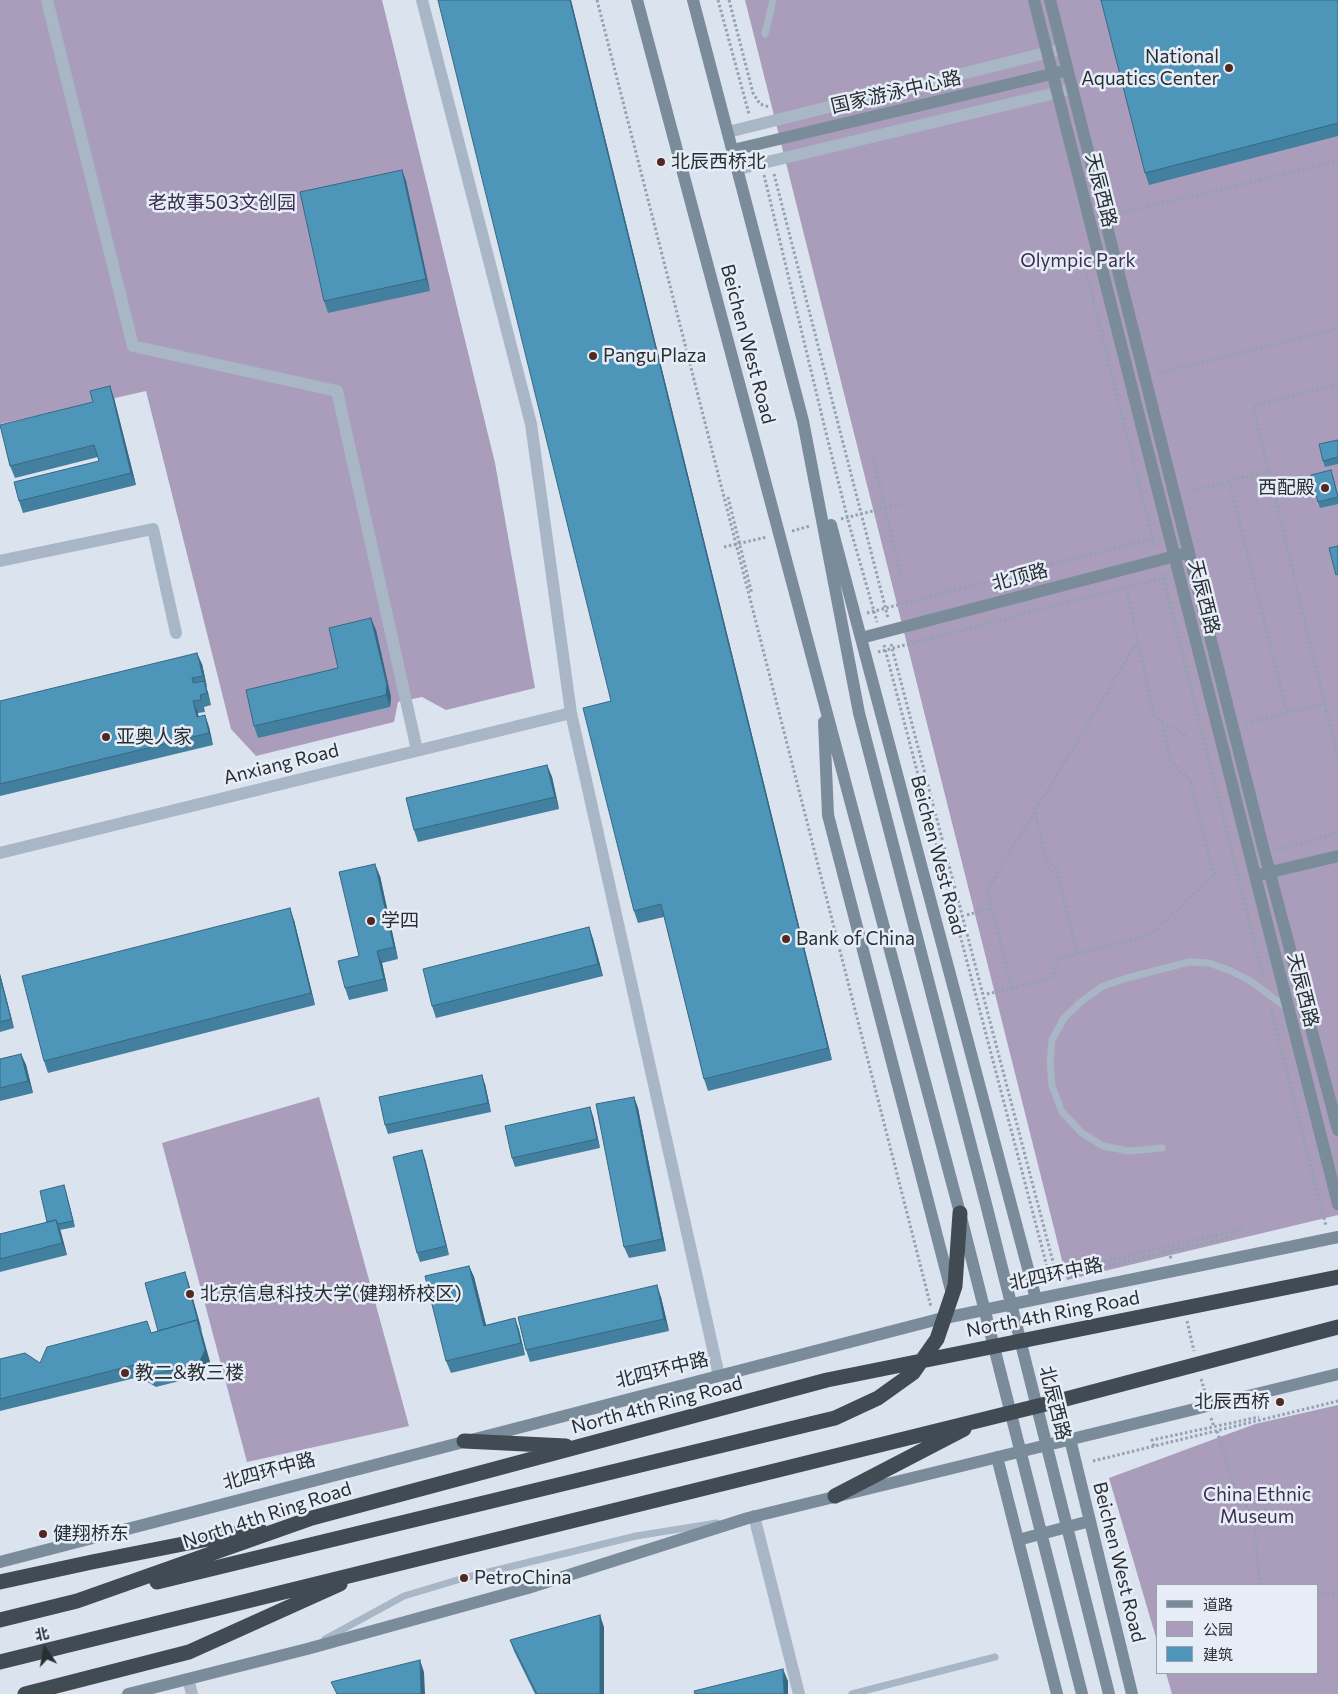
<!DOCTYPE html>
<meta charset="utf-8">
<style>
body{margin:0}
#map{position:relative;width:1338px;height:1694px;overflow:hidden;background:#dbe3ef;font-family:Commissioner,"Noto Sans SC",sans-serif}
canvas{display:block}
.legend{position:absolute;left:1156px;top:1584px;width:162px;height:90px;box-sizing:border-box;background:#e7edf7;border:1px solid #9ba1a9;margin:0;padding:6px 9px;list-style:none;font-size:15px;color:#282f33}
.legend li{display:flex;align-items:center;gap:10px;height:25px}
.legend b{width:25px;border:1px solid #9ba1a9}
.north{position:absolute;left:20px;top:1624px;width:50px;height:50px;-webkit-text-stroke:4px #e7edf7;paint-order:stroke;rotate:348deg;font-size:14px;font-weight:700;line-height:20px;text-align:center;color:#282f33}
.north::after{content:'';display:block;margin:auto;width:18px;height:22px;background:#282f33;clip-path:polygon(50% 0,100% 100%,50% 72%,0 100%)}
</style>
<div id="map">
<canvas width="1338" height="1694"></canvas>
<ul class="legend">
<li><b style="height:6px;background:#7a8b99"></b>道路</li>
<li><b style="height:14px;background:#aa9dbc"></b>公园</li>
<li><b style="height:14px;background:#4e95ba"></b>建筑</li>
</ul>
<div class="north">北</div>
</div>
<script>
const ctx = document.querySelector('canvas').getContext('2d');
ctx.lineJoin = 'round';
function fill(path, color) {
  ctx.fillStyle = color;
  ctx.fill(path, 'evenodd');
}
function shape(rows) {
  const path = new Path2D();
  for (const r of rows) {
    path.moveTo(r[0], r[1]);
    for (let i = 2; i < r.length; i += 2) path.lineTo(r[i], r[i + 1]);
  }
  return path;
}
function trace(path, color, width, dash) {
  ctx.strokeStyle = color;
  ctx.lineWidth = width;
  ctx.lineCap = dash ? 'butt' : 'round';
  ctx.setLineDash(dash || []);
  ctx.stroke(path);
}
function drawText(font, color, halo, rows, align = 'center') {
  ctx.font = font + ' Commissioner,"Noto Sans SC",sans-serif';
  ctx.lineWidth = 5;
  ctx.setLineDash([]);
  ctx.textBaseline = 'middle';
  ctx.strokeStyle = halo;
  ctx.fillStyle = color;
  for (const [text, x, y, turn = 0] of rows) {
    ctx.save();
    ctx.translate(x, y);
    ctx.rotate((+turn || 0) * Math.PI / 180);
    ctx.textAlign = isNaN(turn) ? turn : align;
    if (halo) ctx.strokeText(text, 0, 0);
    ctx.fillText(text, 0, 0);
    ctx.restore();
  }
}
fill(shape([
 [0,0,382,0,495,463,535,688,446,710,422,697,398,702,394,722,256,756,231,729,146,391,0,424],
 [745,0,1338,0,1338,1215,1067,1280],
 [319,1097,409,1426,247,1462,162,1143],
 [1338,1405,1338,1694,1172,1694,1166,1673,1317,1673,1317,1585,1157,1585,1157,1641,1109,1478,1255,1424]
]), '#aa9dbc');
trace(shape([
 [597,0,931,1307],
 [718,0,749,114],
 [729,0,753,93,760,104,769,107],
 [774,174,888,618],
 [764,175,827,437,849,524,877,622],
 [1118,214,1338,161],
 [1085,267,1155,548],
 [1158,373,1338,329],
 [1338,384,1253,406,1338,759],
 [873,457,901,576],
 [1229,481,1287,713],
 [1188,492,1268,471],
 [728,497,752,594],
 [841,519,904,503],
 [792,531,810,526],
 [724,547,767,537],
 [1162,573,1263,977],
 [1127,592,1154,715,1162,721,1170,760,1190,780,1214,876],
 [867,613,1153,538],
 [891,644,1058,1281],
 [884,645,1051,1282],
 [878,652,1165,577],
 [1162,722,1187,736],
 [1246,723,1325,703],
 [1035,812,1046,859,1056,868,1077,953],
 [1276,850,1338,833],
 [967,915,991,908],
 [1012,988,987,890,1138,641],
 [987,994,1050,979,1059,959,1151,934,1219,870],
 [1271,1009,1326,1226],
 [1169,1251,1171,1259],
 [1094,1263,1095,1269,1234,1236],
 [1070,1269,1243,1229],
 [1187,1321,1194,1351],
 [1201,1379,1205,1392],
 [1211,1418,1214,1427],
 [1217,1431,1233,1482,1254,1520,1260,1585],
 [1154,1446,1152,1440,1259,1417],
 [1093,1461,1338,1401],
 [1317,1593,1338,1594]
]), '#93a1b1', 3, [2.5, 2.5]);
trace(shape([
 [765,34,773,0],
 [1162,1148,1129,1151,1103,1146,1082,1133,1062,1112,1052,1086,1050,1062,1052,1040,1064,1018,1082,1001,1103,986,1127,978,1189,962,1209,963,1231,971,1252,982,1288,1009],
 [325,1639,404,1596,464,1578,636,1536,717,1523],
 [852,1694,995,1657]
]), '#a8b6c6', 7);
trace(shape([
 [47,0,133,346,337,391,417,750],
 [422,0,531,424,571,713,719,1376],
 [728,132,1062,49],
 [738,169,1072,89],
 [0,561,153,529,176,633],
 [0,853,571,713],
 [754,1516,799,1694],
 [188,1679,192,1694]
]), '#a8b6c6', 12);
trace(shape([
 [637,0,960,1213,1082,1694],
 [693,0,803,421,859,713,986,1204,1109,1694],
 [1034,0,1338,1204],
 [1050,0,1264,851,1338,1130],
 [733,150,1060,72],
 [831,525,1036,1299],
 [861,638,1183,554],
 [824,722,828,815,952,1294],
 [1262,874,1338,856],
 [1070,1439,1132,1694],
 [997,1457,1057,1694],
 [1018,1540,1090,1521],
 [0,1562,935,1320,1338,1237],
 [128,1694,307,1649,528,1588,748,1518,1338,1374]
]), '#7a8b99', 12);
trace(shape([
 [464,1441,566,1446],
 [835,1496,964,1429],
 [0,1582,92,1562,259,1529],
 [157,1582,835,1418,878,1398,913,1373,937,1339,955,1286,960,1213],
 [0,1620,77,1601,312,1518,827,1380,1338,1277],
 [0,1662,1062,1400,1338,1327],
 [25,1694,189,1652,340,1584]
]), '#404b54', 15);
fill(shape([
 [571,0,832,1060,708,1091,704,1079,664,917,638,923,634,911,611,701],
 [1338,0,1338,136,1149,185,1145,173],
 [402,170,406,181,430,291,328,313,324,301],
 [114,398,136,485,23,513,19,501,99,461,98,457,15,478,10,466],
 [1338,440,1338,464,1325,467,1323,461],
 [1333,476,1338,495,1338,504,1320,508,1318,502],
 [376,630,391,697,390,707,258,738,254,726,338,668],
 [202,664,207,687,206,688,211,705,204,707,205,712,198,713,198,717,205,715,209,727,213,745,0,796,0,701],
 [547,765,552,777,559,809,418,842,414,830],
 [380,876,398,959,382,963,388,991,349,1000,345,988,359,956],
 [294,920,315,1005,48,1073,44,1061],
 [589,927,593,939,603,976,436,1018,432,1006],
 [0,974,14,1028,0,1032],
 [21,1054,26,1065,33,1093,0,1101,0,1059],
 [485,1084,491,1112,388,1134,385,1125],
 [634,1097,638,1108,666,1251,629,1258,624,1247],
 [593,1116,600,1148,515,1167,512,1158],
 [422,1150,425,1159,449,1255,420,1262,417,1253],
 [64,1185,75,1227,60,1230,67,1255,0,1272,0,1234,47,1222],
 [469,1266,474,1277,486,1325,515,1318,519,1330,525,1355,451,1373,446,1361],
 [188,1281,210,1362,203,1375,156,1387,139,1377,0,1411,0,1359,40,1363,158,1331],
 [661,1297,669,1331,530,1362,526,1350],
 [604,1627,604,1694,535,1694,514,1651,510,1640]
]), '#4380a0');
fill(shape([
 [570,0,571,0,832,1060,828,1048],
 [402,170,406,181,430,291,426,279],
 [110,386,114,398,136,485,131,473],
 [371,618,376,630,391,697,390,707,386,695],
 [197,653,202,664,207,687,203,676],
 [204,681,208,692,211,705,207,693],
 [193,701,198,713,201,729,197,717],
 [205,715,209,727,213,745,209,733],
 [547,765,552,777,559,809,555,797],
 [375,864,380,876,398,959,394,947],
 [290,908,294,920,315,1005,311,993],
 [589,927,593,939,603,976,598,964],
 [377,951,382,963,388,991,384,979],
 [0,974,14,1028,11,1019,0,977],
 [21,1054,26,1065,33,1093,28,1081],
 [482,1075,485,1084,491,1112,488,1103],
 [634,1097,638,1108,666,1251,662,1239],
 [590,1107,593,1116,600,1148,597,1139],
 [422,1150,425,1159,449,1255,446,1246],
 [64,1185,66,1191,75,1227,73,1221],
 [56,1220,61,1232,67,1255,62,1243],
 [469,1266,474,1277,489,1337,484,1326],
 [185,1272,188,1281,202,1331,198,1322],
 [657,1285,661,1297,669,1331,664,1319],
 [515,1318,519,1330,525,1355,521,1343],
 [197,1320,201,1332,210,1362,203,1375,199,1363],
 [600,1615,604,1627,604,1694,600,1694],
 [420,1660,424,1672,425,1694,421,1694],
 [783,1669,788,1681,788,1694,784,1694]
]), '#376882');
const building = shape([
 [438,0,570,0,828,1048,704,1079,661,904,634,911,583,708,611,701,438,0],
 [1101,0,1338,0,1338,123,1145,173,1101,0],
 [402,170,426,279,324,301,300,192,402,170],
 [110,386,131,473,19,501,14,482,99,461,94,445,10,466,0,425,93,402,90,391,110,386],
 [1338,440,1338,457,1323,461,1319,444,1338,440],
 [1331,470,1338,497,1318,502,1311,475,1331,470],
 [1338,546,1338,574,1336,575,1329,548,1338,546],
 [371,618,387,685,386,695,254,726,246,690,338,668,329,628,371,618],
 [197,653,203,676,192,678,193,683,204,681,207,693,200,695,201,700,193,701,197,717,205,715,209,733,0,784,0,701,197,653],
 [547,765,555,797,414,830,406,798,547,765],
 [375,864,394,947,377,951,384,979,345,988,338,961,359,956,339,872,375,864],
 [290,908,311,993,44,1061,22,976,290,908],
 [589,927,598,964,432,1006,423,969,589,927],
 [0,977,11,1019,0,1022,0,977],
 [21,1054,28,1081,0,1088,0,1059,21,1054],
 [482,1075,488,1103,385,1125,379,1097,482,1075],
 [634,1097,662,1239,624,1247,596,1104,634,1097],
 [590,1107,597,1139,512,1158,505,1126,590,1107],
 [422,1150,446,1246,417,1253,393,1157,422,1150],
 [64,1185,73,1221,58,1224,56,1220,47,1222,40,1191,64,1185],
 [56,1220,62,1243,0,1259,0,1234,56,1220],
 [469,1266,484,1326,515,1318,521,1343,446,1361,425,1276,469,1266],
 [185,1272,198,1322,197,1320,158,1331,145,1283,185,1272],
 [657,1285,664,1319,526,1350,518,1317,657,1285],
 [197,1320,205,1350,199,1363,151,1375,134,1365,0,1399,0,1359,25,1353,40,1363,47,1347,147,1321,151,1333,197,1320],
 [600,1615,600,1694,537,1694,510,1640,600,1615],
 [420,1660,421,1694,337,1694,331,1682,420,1660],
 [783,1669,784,1694,695,1694,694,1691,783,1669]
]);
fill(building, '#4e95ba');
trace(building, '#376882', 1);
for (const [x, y, r, color] of [
 [1229,68,5,"#512921"],
 [661,162,5,"#512921"],
 [593,356,5,"#512921"],
 [1325,488,5,"#512921"],
 [106,737,5,"#512921"],
 [371,921,5,"#512921"],
 [786,939,5,"#512921"],
 [190,1294,5,"#512921"],
 [125,1373,5,"#512921"],
 [1280,1402,5,"#512921"],
 [43,1534,5,"#512921"],
 [464,1578,5,"#512921"]
]) {
  const dot = new Path2D();
  dot.arc(x, y, r, 0, 2 * Math.PI);
  ctx.fillStyle = color;
  ctx.fill(dot);
  trace(dot, '#e7edf7', 2);
}
drawText('19px', '#282f33', '#e7edf7', [
 ["National",1219,57,"right"],
 ["Aquatics Center",1219,79,"right"],
 ["北辰西桥北",671,162],
 ["Pangu Plaza",603,356],
 ["西配殿",1315,488,"right"],
 ["亚奥人家",116,737],
 ["学四",381,921],
 ["Bank of China",796,939],
 ["北京信息科技大学(健翔桥校区)",200,1294],
 ["教二&教三楼",135,1373],
 ["北辰西桥",1270,1402,"right"],
 ["健翔桥东",53,1534],
 ["PetroChina",474,1578]
], 'left');
drawText('19px', '#282f33', '#e7edf7', [
 ["国家游泳中心路",896,92,-13],
 ["天辰西路",1101,190,76],
 ["Beichen West Road",748,344,75],
 ["北顶路",1020,577,-15],
 ["天辰西路",1204,597,76],
 ["Anxiang Road",281,764,-14],
 ["Beichen West Road",938,855,75],
 ["天辰西路",1303,990,76],
 ["北四环中路",1056,1274,-12],
 ["North 4th Ring Road",1053,1314,-11],
 ["北四环中路",662,1370,-14],
 ["北辰西路",1055,1403,76],
 ["North 4th Ring Road",657,1405,-15],
 ["北四环中路",269,1471,-15],
 ["North 4th Ring Road",267,1515,-18],
 ["Beichen West Road",1119,1562,76]
]);
drawText('19px', '#3d2e4f', '#e7edf7', [
 ["老故事503文创园",222,203],
 ["Olympic Park",1078,261],
 ["China Ethnic",1257,1495],
 ["Museum",1257,1517]
]);
</script>
